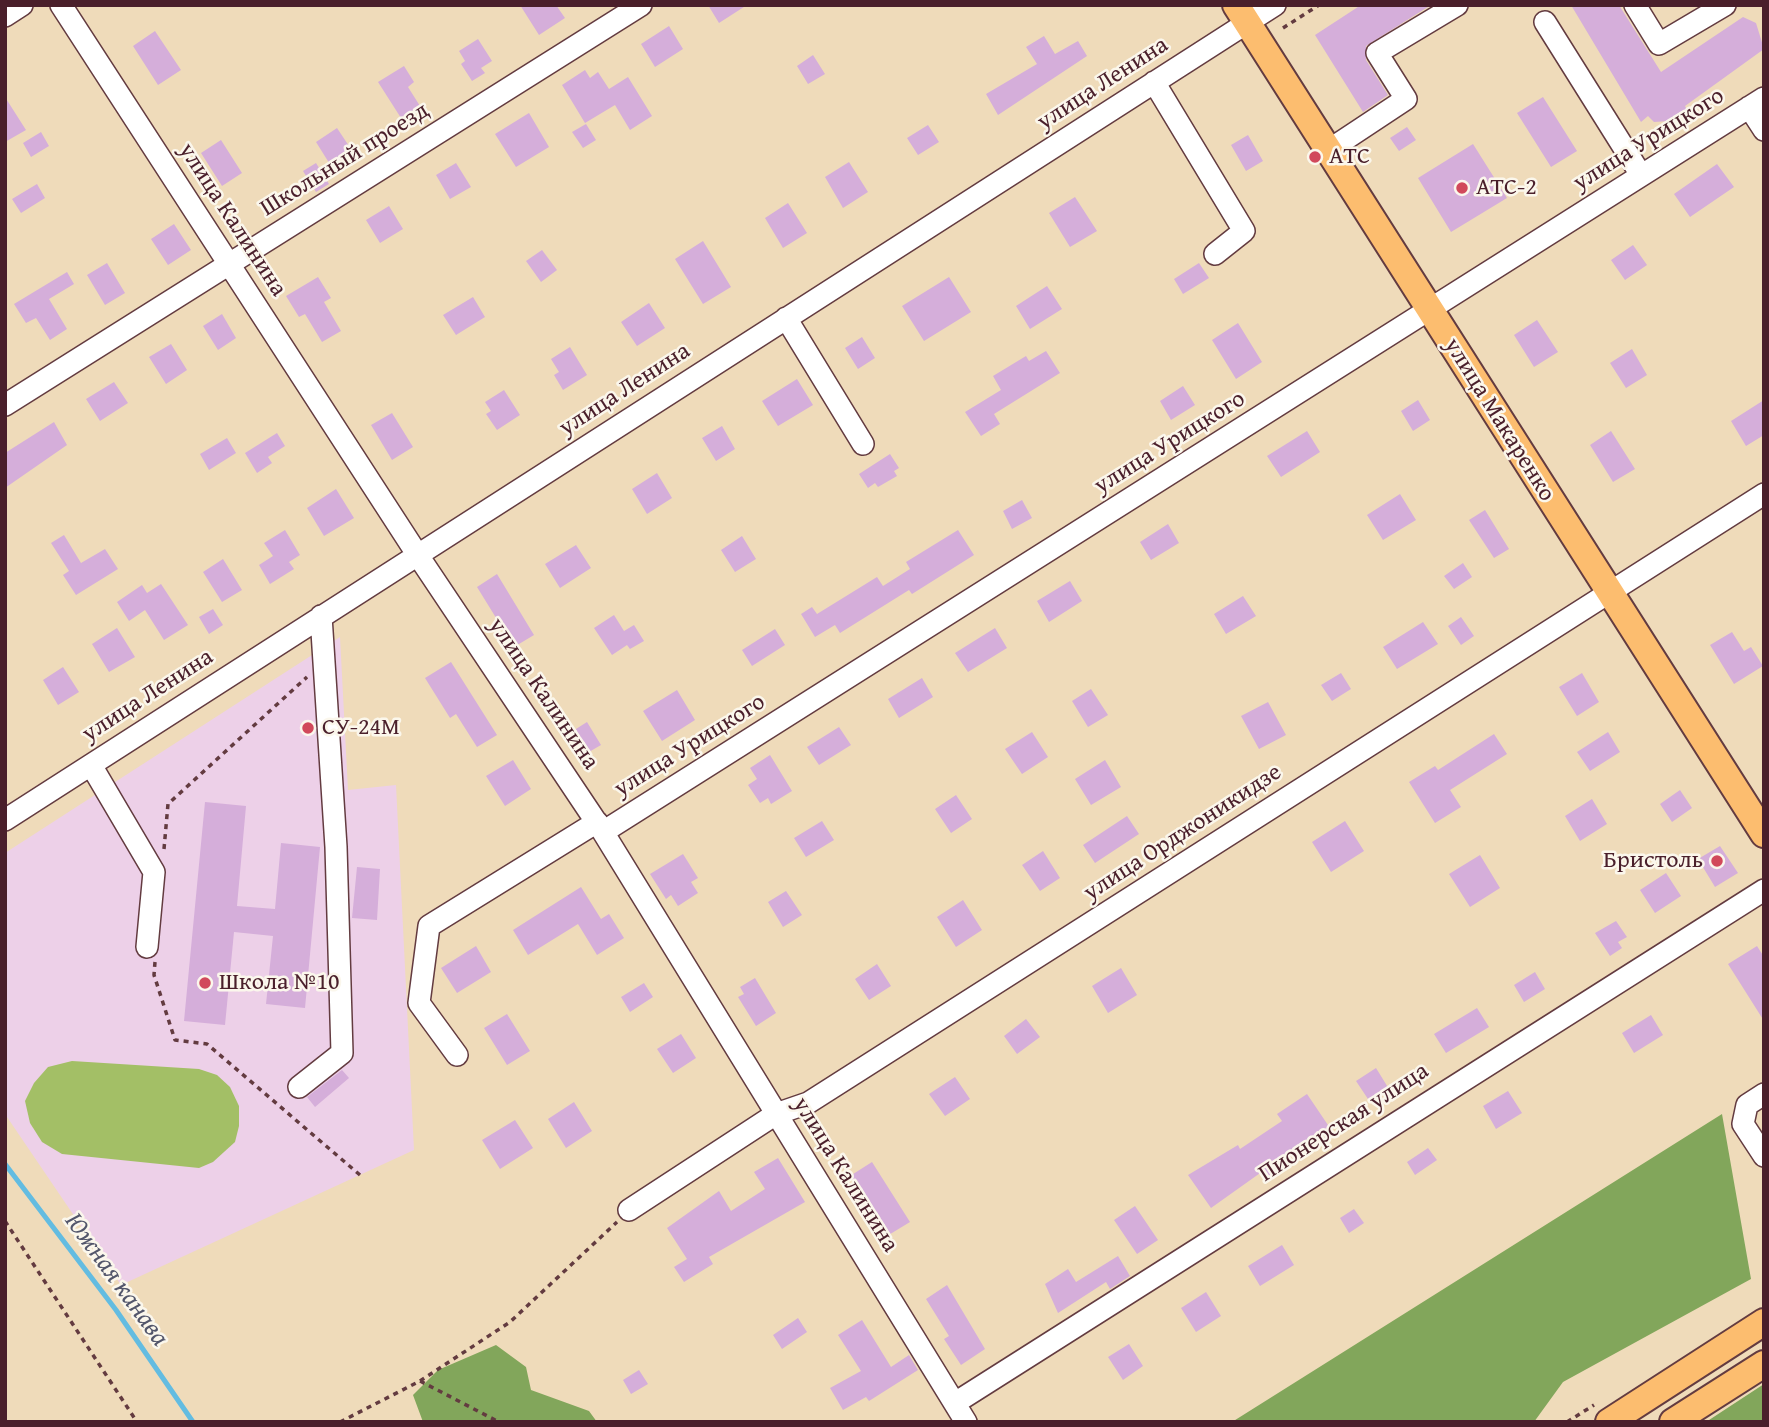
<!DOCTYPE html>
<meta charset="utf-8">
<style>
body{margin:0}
#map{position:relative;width:1769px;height:1427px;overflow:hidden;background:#efdbba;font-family:"Gentium Book Plus",serif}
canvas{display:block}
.frame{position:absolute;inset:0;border:7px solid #4a1f2b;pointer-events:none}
</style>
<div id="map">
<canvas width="1769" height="1427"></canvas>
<div class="frame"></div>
</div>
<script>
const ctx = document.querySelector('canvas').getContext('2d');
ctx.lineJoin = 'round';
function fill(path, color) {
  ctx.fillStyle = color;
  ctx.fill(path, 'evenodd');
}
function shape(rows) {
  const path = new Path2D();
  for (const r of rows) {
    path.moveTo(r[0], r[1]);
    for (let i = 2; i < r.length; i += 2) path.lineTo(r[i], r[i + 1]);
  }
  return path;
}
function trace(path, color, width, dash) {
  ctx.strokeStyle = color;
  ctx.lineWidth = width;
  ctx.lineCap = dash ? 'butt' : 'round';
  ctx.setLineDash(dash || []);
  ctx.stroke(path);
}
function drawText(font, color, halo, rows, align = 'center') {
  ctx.font = font + ' "Gentium Book Plus",serif';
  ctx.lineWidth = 5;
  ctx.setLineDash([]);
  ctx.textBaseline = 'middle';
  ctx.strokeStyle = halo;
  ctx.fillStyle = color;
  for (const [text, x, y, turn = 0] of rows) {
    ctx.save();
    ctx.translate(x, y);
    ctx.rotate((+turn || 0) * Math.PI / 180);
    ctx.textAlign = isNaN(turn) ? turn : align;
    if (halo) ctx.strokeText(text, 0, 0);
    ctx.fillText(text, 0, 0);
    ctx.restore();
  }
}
fill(shape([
 [340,637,348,790,396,785,414,1150,121,1285,5,1114,5,853]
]), '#edd0e8');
fill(shape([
 [72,1061,199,1069,217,1075,230,1087,239,1106,239,1126,235,1142,213,1162,199,1168,62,1154,42,1142,30,1123,25,1101,34,1083,48,1067]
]), '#a3bf66');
fill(shape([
 [1722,1114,1751,1279,1563,1382,1534,1422,1232,1422],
 [496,1345,526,1367,531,1390,589,1411,597,1422,423,1422,413,1395,438,1370],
 [1764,1384,1764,1422,1706,1422]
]), '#82a65b');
trace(shape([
 [5,1164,116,1310,193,1422]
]), '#63bce1', 5);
fill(shape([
 [520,5,556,5,565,18,539,35],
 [708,5,747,5,719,23],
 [1361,5,1431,5,1366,46,1366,60,1388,95,1363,112,1315,35],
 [1571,5,1619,5,1661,72,1743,17,1756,23,1764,49,1685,106,1688,112,1671,124,1669,121,1654,122,1648,116,1641,122],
 [669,26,683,49,655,67,641,44],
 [155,31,181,70,158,85,133,46],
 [1044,36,1055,54,1078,41,1087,56,998,115,986,94,1037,64,1026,47],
 [478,39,492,61,481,68,485,73,472,81,461,64,465,61,459,51],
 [813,55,825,74,808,84,797,66],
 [404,66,414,82,408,87,420,106,401,118,378,82],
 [585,70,590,78,598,72,609,89,628,77,652,116,630,130,615,105,585,123,562,85],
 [5,97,26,130,5,142],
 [1543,97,1577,151,1551,167,1517,113],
 [529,113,549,147,516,167,495,134],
 [586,124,596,140,583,148,572,132],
 [928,125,939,142,918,155,907,138],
 [1407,127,1416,140,1399,151,1390,138],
 [337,128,353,152,331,166,316,142],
 [41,132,49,146,31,157,23,143],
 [1248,135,1263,161,1246,171,1231,145],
 [221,140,242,173,222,186,201,153],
 [1473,144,1507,198,1451,232,1418,178],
 [849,162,868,192,843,208,825,177],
 [316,163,329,184,316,192,303,171],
 [456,163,471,187,450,199,436,175],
 [1717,164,1734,187,1690,217,1674,194],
 [37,184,45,198,21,213,12,199],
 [1075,197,1097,231,1070,247,1049,213],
 [788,203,807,233,783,248,765,218],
 [389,206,403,229,380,243,366,220],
 [174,224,191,250,168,265,151,239],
 [703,241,731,287,703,304,675,259],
 [1633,245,1647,265,1625,280,1611,260],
 [542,250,557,270,541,282,526,261],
 [107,263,125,293,105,305,87,275],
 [1199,263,1209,278,1183,294,1174,279],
 [67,272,74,284,49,299,67,329,50,340,36,318,26,323,14,304],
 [318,277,331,298,324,302,341,331,322,342,305,314,299,317,286,296],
 [949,277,971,312,924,341,902,306],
 [1047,286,1062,309,1030,329,1016,306],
 [473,297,485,317,456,335,443,315],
 [649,303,665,328,637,346,621,322],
 [222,314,236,338,218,350,203,326],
 [1537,320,1558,352,1534,367,1514,335],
 [1238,323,1262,362,1236,379,1212,340],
 [862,337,875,358,858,369,845,348],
 [171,344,187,370,166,384,149,357],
 [570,347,587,375,563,390,554,375,559,372,551,359],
 [1632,349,1647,375,1626,388,1610,363],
 [1046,351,1060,373,994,414,1000,424,981,436,965,412,1001,390,993,376,1026,356,1029,361],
 [797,379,813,405,778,426,762,401],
 [114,382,128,403,100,421,86,399],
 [1183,386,1195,405,1171,420,1160,401],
 [504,390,520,415,497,430,486,414,491,411,485,402],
 [1418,400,1430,420,1413,431,1401,411],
 [1764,400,1764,435,1746,446,1731,421],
 [392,413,413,447,392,460,371,425],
 [54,422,67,445,5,488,5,453],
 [722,426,735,449,716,461,702,438],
 [1307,431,1320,452,1281,477,1267,456],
 [1611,431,1635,469,1613,482,1590,445],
 [277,433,285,446,268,457,272,463,257,473,245,453],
 [227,438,236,453,209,470,200,454],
 [890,454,899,468,894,471,897,476,878,487,875,483,868,488,859,474],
 [657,473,672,498,647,514,632,489],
 [336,489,354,518,324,536,307,508],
 [1400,494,1416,520,1383,540,1367,515],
 [1022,500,1032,518,1012,529,1003,511],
 [1485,510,1509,549,1494,558,1469,520],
 [1168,524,1179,543,1151,560,1140,542],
 [285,530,300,555,289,562,294,569,270,584,259,565,273,556,264,543],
 [958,530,974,555,912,594,909,590,840,633,835,625,815,637,801,614,812,607,817,614,877,577,883,586,910,569,906,562],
 [64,535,81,563,105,549,118,569,76,595,63,575,69,571,51,543],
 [742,536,756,559,735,572,721,550],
 [576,545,591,568,560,588,545,564],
 [223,559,242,590,222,602,203,572],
 [1463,563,1472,577,1454,589,1444,576],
 [497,574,534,635,514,647,477,587],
 [1070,581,1082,601,1049,622,1037,601],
 [161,584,188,625,164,640,145,610,129,621,117,602,142,585,147,593],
 [1243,596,1256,616,1226,634,1214,614],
 [213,609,223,625,209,634,199,617],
 [614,615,624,631,634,625,644,641,630,649,627,645,612,655,594,628],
 [1461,617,1474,636,1461,645,1448,626],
 [1423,622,1438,644,1397,669,1383,647],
 [117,628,135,657,109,672,92,644],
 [995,628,1007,648,968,672,955,653],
 [775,629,785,645,752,666,742,650],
 [1732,632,1744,651,1751,647,1763,666,1734,684,1710,645],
 [451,662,497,735,477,747,456,714,450,718,425,678],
 [63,667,79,692,58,705,43,680],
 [1341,673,1351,689,1332,701,1321,685],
 [1582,673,1599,702,1577,716,1559,687],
 [922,678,933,697,899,718,888,699],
 [1091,689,1108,715,1088,727,1072,701],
 [677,690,695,720,662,741,643,711],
 [1268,702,1286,735,1259,749,1241,716],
 [587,722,601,745,582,756,568,734],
 [839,727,851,745,819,765,807,747],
 [1032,732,1048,757,1022,774,1005,749],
 [1608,732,1620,752,1590,771,1577,752],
 [1494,734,1507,754,1450,790,1461,807,1435,823,1409,782,1435,766,1438,770],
 [770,755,792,791,771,804,768,798,760,803,748,785,757,779,750,768],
 [513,760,531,789,505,806,486,776],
 [1105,760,1121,787,1091,805,1075,779],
 [1680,790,1692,808,1672,822,1660,804],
 [956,795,972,819,951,833,935,809],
 [1592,799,1607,824,1580,841,1565,816],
 [205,802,246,806,237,906,275,909,281,843,320,847,305,1008,266,1004,273,936,234,932,225,1025,184,1021],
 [1127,816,1139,834,1095,863,1083,845],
 [822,821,834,840,806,857,794,838],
 [1345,821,1364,851,1331,872,1312,842],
 [1720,846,1738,873,1715,887,1698,859],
 [1043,851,1060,878,1040,891,1022,865],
 [683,854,698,878,691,882,698,893,678,906,671,895,666,899,650,874],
 [1480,855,1500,888,1470,907,1449,874],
 [357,867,380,869,377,920,352,918],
 [1666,873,1681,896,1655,913,1640,890],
 [581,887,601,919,609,914,624,938,597,955,578,924,528,955,513,930],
 [786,891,802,915,783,927,768,902],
 [963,900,982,930,956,947,937,917],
 [1616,921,1627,937,1618,942,1622,948,1610,956,1595,933],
 [476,946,491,972,457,993,441,968],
 [1757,946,1764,957,1764,1021,1728,964],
 [877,964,891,986,869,1000,855,979],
 [1121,968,1137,995,1108,1013,1092,986],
 [1535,972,1545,989,1524,1002,1514,985],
 [755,978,776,1013,756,1026,738,997,744,994,740,987],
 [644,983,653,997,630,1012,621,997],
 [1477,1008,1489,1027,1446,1053,1434,1034],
 [507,1014,530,1051,507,1065,484,1028],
 [1651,1015,1663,1035,1634,1053,1622,1033],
 [1026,1019,1040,1037,1017,1054,1004,1036],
 [681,1034,696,1058,673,1073,657,1049],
 [1376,1068,1389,1089,1370,1102,1356,1081],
 [342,1070,349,1078,315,1107,307,1097],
 [955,1077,970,1099,945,1116,929,1094],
 [1508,1091,1522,1113,1496,1129,1483,1106],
 [1307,1094,1330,1128,1284,1158,1290,1166,1269,1180,1263,1171,1211,1208,1188,1175,1238,1145,1240,1149,1282,1121,1277,1114],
 [574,1102,592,1131,566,1148,548,1119],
 [515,1120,533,1148,500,1169,482,1140],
 [1428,1148,1437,1160,1415,1175,1407,1162],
 [778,1158,805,1202,709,1257,713,1264,684,1282,674,1267,687,1259,667,1228,719,1191,731,1211,765,1189,754,1172],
 [872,1162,910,1222,887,1236,850,1176],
 [1135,1206,1158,1240,1137,1254,1114,1220],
 [1354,1209,1364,1223,1349,1233,1340,1218],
 [1282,1245,1294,1265,1260,1286,1248,1266],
 [1118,1256,1130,1276,1110,1289,1106,1282,1058,1313,1045,1284,1068,1269,1076,1282],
 [947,1285,985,1349,961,1365,944,1339,949,1336,926,1299],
 [1206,1292,1221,1316,1196,1332,1181,1308],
 [798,1318,807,1332,782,1349,773,1335],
 [862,1320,891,1367,909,1355,918,1370,869,1401,866,1397,843,1410,830,1388,861,1371,838,1335],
 [1129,1344,1143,1366,1123,1380,1108,1357],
 [639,1370,648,1384,631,1394,623,1380]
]), '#d5aeda');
const minor = shape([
 [61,5,417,554,603,832,966,1422],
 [1635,5,1659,44,1725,5],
 [5,16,22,5],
 [1545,22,1641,175],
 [1154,82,1244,231,1215,254],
 [1749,107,1764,130],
 [1329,150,1406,99,1377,53,1457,5],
 [786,318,863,444],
 [5,405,641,5],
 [91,765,154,872,147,947],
 [5,820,1275,5],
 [603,832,1764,98],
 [457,1055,419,1003,429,926,597,822],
 [299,1087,342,1053,336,847,321,616],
 [1764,1094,1747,1105,1743,1124,1764,1156],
 [629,1210,776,1114,808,1103,1764,494],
 [955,1403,1764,890]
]);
const major = shape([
 [1236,5,1764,834],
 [1609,1422,1764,1322],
 [1673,1422,1764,1364]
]);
trace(minor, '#633b40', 24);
trace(major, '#633b40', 30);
trace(shape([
 [1283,28,1319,5],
 [164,849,168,804,307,677],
 [155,962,154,975,175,1040,207,1044,360,1175],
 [5,1221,137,1422],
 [420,1381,510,1322,617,1222],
 [340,1422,420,1381,499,1422],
 [1567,1422,1594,1405]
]), '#633b40', 3.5, [5, 5]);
trace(minor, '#fff', 21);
trace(major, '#fcbd6f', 26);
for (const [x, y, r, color] of [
 [1315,157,7,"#d1495b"],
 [1462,188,7,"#d1495b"],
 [308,728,7,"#d1495b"],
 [1717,861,7,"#d1495b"],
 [205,983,7,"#d1495b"]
]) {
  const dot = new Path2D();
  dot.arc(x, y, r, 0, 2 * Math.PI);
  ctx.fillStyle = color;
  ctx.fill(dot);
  trace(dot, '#fbf7ec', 2.5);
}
drawText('24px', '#4a1f2b', '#fbf7ec', [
 ["улица Ленина",1103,84,-33],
 ["улица Урицкого",1649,140,-32],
 ["Школьный проезд",345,160,-32],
 ["улица Калинина",232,220,57],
 ["улица Ленина",625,390,-33],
 ["улица Макаренко",1499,420,58],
 ["улица Урицкого",1170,443,-32],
 ["улица Калинина",543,694,56],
 ["улица Ленина",148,696,-33],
 ["улица Урицкого",690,746,-32],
 ["улица Орджоникидзе",1183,833,-33],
 ["Пионерская улица",1344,1123,-33],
 ["улица Калинина",845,1175,58]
]);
drawText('24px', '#4a1f2b', '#fbf7ec', [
 ["АТС",1329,157],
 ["АТС-2",1476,188],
 ["СУ-24М",322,728],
 ["Бристоль",1703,861,"right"],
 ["Школа №10",219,983]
], 'left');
drawText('italic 26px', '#53566b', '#fbf7ec', [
 ["Южная канава",116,1280,54]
]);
</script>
